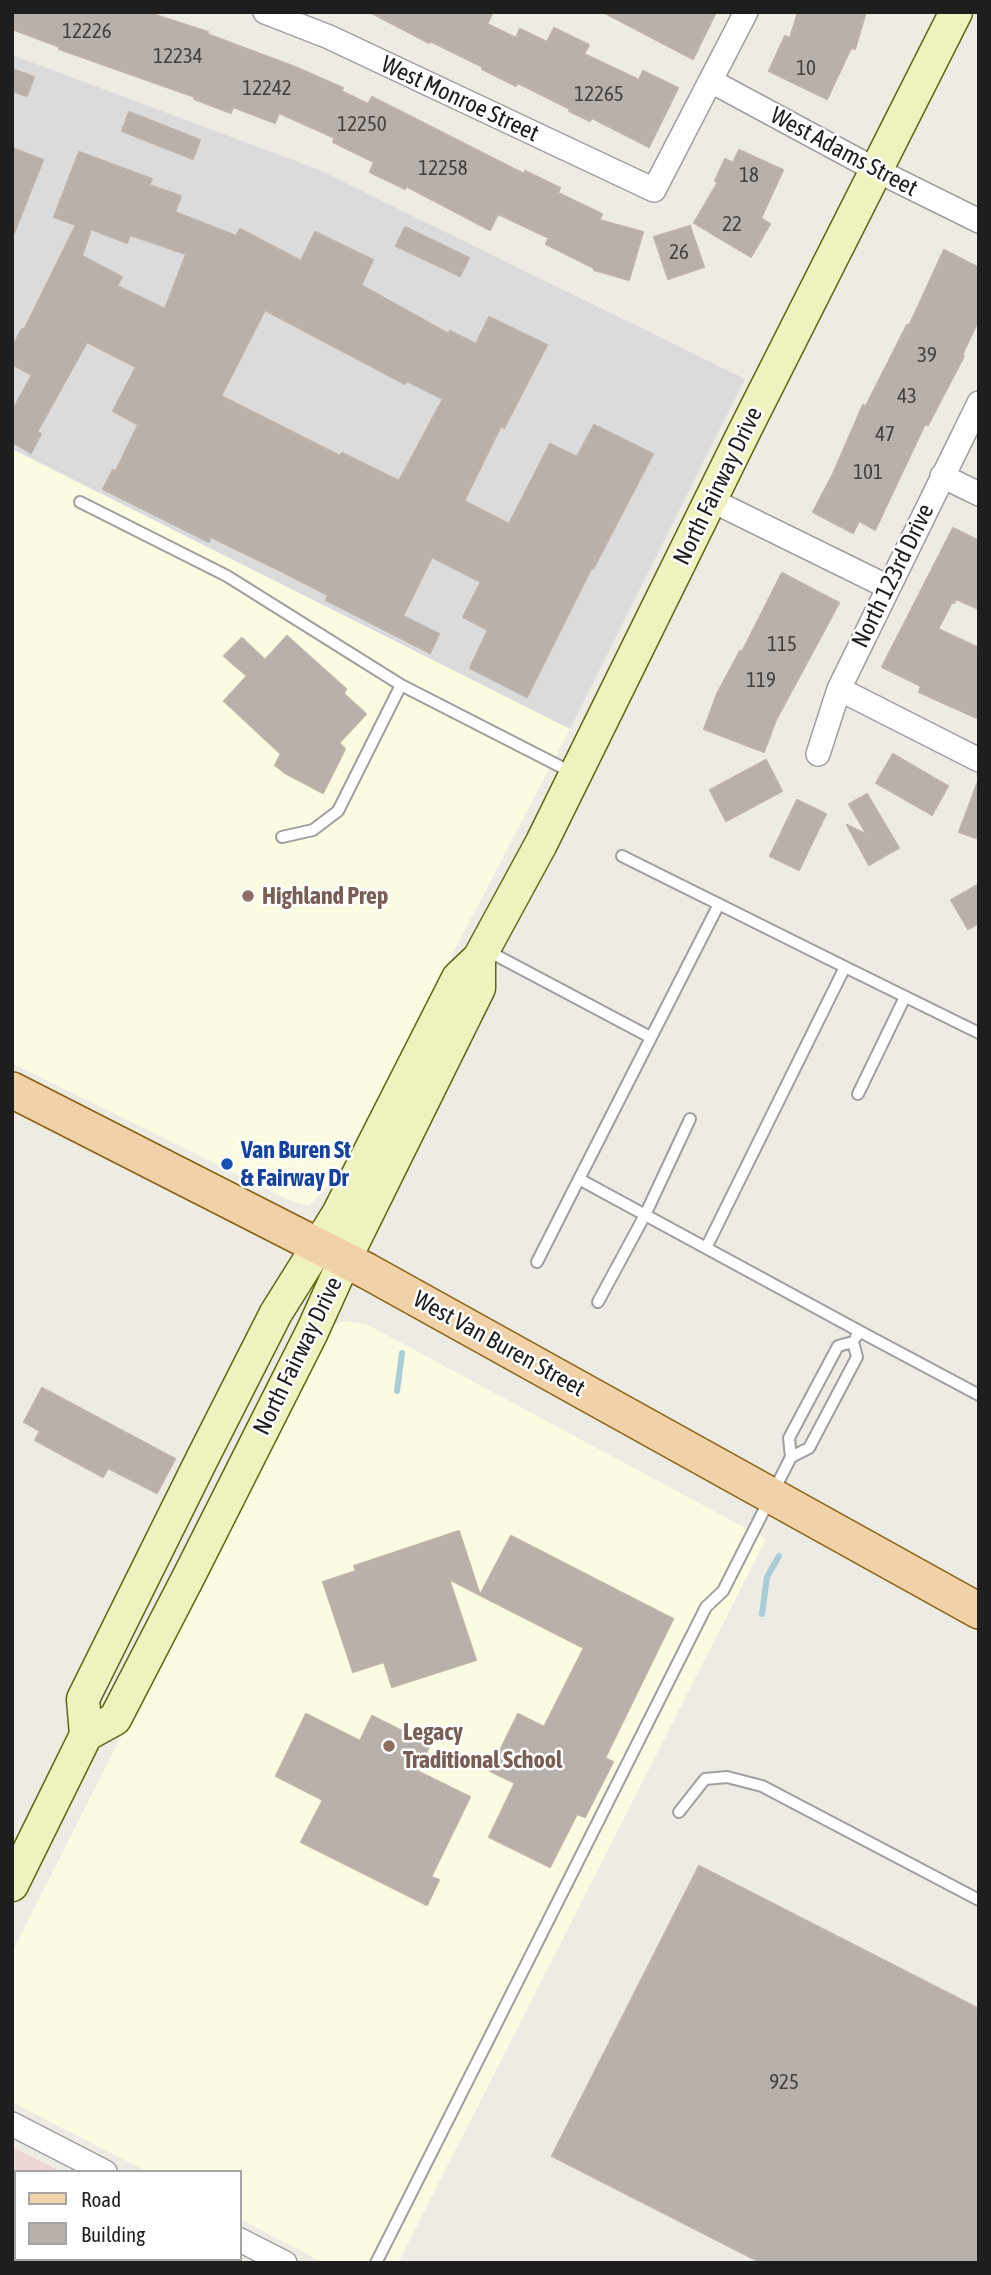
<!DOCTYPE html>
<style>
body{margin:0}
#map{position:relative;width:991px;height:2275px;overflow:hidden;background:#eeebe5;font-family:"Asap Condensed",sans-serif}
canvas{display:block}
.frame{position:absolute;inset:0;border:14px solid #1e1e1e;pointer-events:none}
.legend{position:absolute;left:14px;top:2170px;width:228px;height:91px;box-sizing:border-box;background:#fff;border:2px solid #a5a5a5;margin:0;padding:9px 12px;list-style:none;font-size:21px;color:#1e1e1e}
.legend li{display:flex;align-items:center;gap:14px;height:35px}
.legend b{width:35px;border:2px solid #a5a5a5}
</style>
<div id="map">
<canvas width="991" height="2275"></canvas>
<div class="frame"></div>
<ul class="legend">
<li><b style="height:9px;background:#f1d1a7"></b>Road</li>
<li><b style="height:19px;background:#b7b0ab"></b>Building</li>
</ul>
</div>
<script>
const ctx = document.querySelector('canvas').getContext('2d');
ctx.lineJoin = 'round';
function fill(path, color) {
  ctx.fillStyle = color;
  ctx.fill(path, 'evenodd');
}
function shape(rows) {
  const path = new Path2D();
  for (const r of rows) {
    path.moveTo(r[0], r[1]);
    for (let i = 2; i < r.length; i += 2) path.lineTo(r[i], r[i + 1]);
  }
  return path;
}
function trace(path, color, width, dash) {
  ctx.strokeStyle = color;
  ctx.lineWidth = width;
  ctx.lineCap = dash ? 'butt' : 'round';
  ctx.setLineDash(dash || []);
  ctx.stroke(path);
}
function drawText(font, color, halo, rows, align = 'center') {
  ctx.font = font + ' "Asap Condensed",sans-serif';
  ctx.lineWidth = 5;
  ctx.setLineDash([]);
  ctx.textBaseline = 'middle';
  ctx.strokeStyle = halo;
  ctx.fillStyle = color;
  for (const [text, x, y, turn = 0] of rows) {
    ctx.save();
    ctx.translate(x, y);
    ctx.rotate((+turn || 0) * Math.PI / 180);
    ctx.textAlign = isNaN(turn) ? turn : align;
    if (halo) ctx.strokeText(text, 0, 0);
    ctx.fillText(text, 0, 0);
    ctx.restore();
  }
}
fill(shape([
 [12,55,317,169,745,379,570,729,12,449]
]), '#dcdbdb');
fill(shape([
 [12,2147,62,2172,16,2172,16,2259,234,2259,241,2263,12,2263]
]), '#edd7d6');
fill(shape([
 [12,449,570,729,337,1175,309,1206,291,1201,12,1063],
 [344,1321,368,1325,766,1539,398,2263,324,2263,240,2219,240,2172,148,2172,12,2102,12,1952,320,1345,333,1326]
]), '#fbfbe1');
trace(shape([
 [397,1391,402,1353],
 [762,1614,767,1577,779,1556]
]), '#aaccd6', 6);
const building = shape([
 [12,12,146,12,208,32,207,34,295,67,343,88,341,91,368,104,372,97,524,174,525,171,560,188,558,193,602,214,599,220,643,232,629,280,594,270,594,268,546,244,549,238,498,214,490,230,406,186,405,189,370,172,374,162,333,142,335,138,279,113,275,123,233,107,231,113,194,99,195,97,59,49,60,47,12,29,12,12],
 [370,12,493,12,487,24,516,38,520,29,547,42,554,28,589,45,584,54,639,80,643,71,678,88,649,147,592,118,590,121,569,111,570,109,518,83,516,86,482,69,483,67,430,41,429,43,370,12],
 [603,12,716,12,693,59,603,12],
 [798,12,866,12,855,49,851,48,827,99,769,71,785,36,790,38,798,12],
 [12,69,34,77,27,96,12,91,12,69],
 [129,112,200,140,193,159,122,131,129,112],
 [12,148,43,160,13,236,12,236,12,148],
 [739,150,783,170,761,218,770,224,751,257,694,223,718,182,715,181,725,159,733,163,739,150],
 [79,152,152,179,149,185,181,196,175,212,236,236,240,229,301,261,315,232,373,260,361,285,449,334,450,331,476,344,489,317,547,345,504,428,501,426,464,501,509,524,550,444,577,457,594,425,653,454,593,569,591,569,527,697,470,668,488,630,463,617,481,582,432,557,403,616,439,634,430,653,326,600,328,595,281,571,211,537,209,542,103,489,113,470,116,471,138,425,113,411,136,367,87,342,37,432,41,434,31,453,12,442,12,411,32,375,12,364,12,347,22,329,24,330,76,225,54,217,79,152],
 [91,229,127,243,130,235,186,254,165,309,117,286,122,277,82,256,91,229],
 [265,310,405,384,407,381,443,399,399,481,342,453,340,456,221,396,265,310],
 [690,226,704,267,668,279,654,237,690,226],
 [405,227,469,258,460,276,396,246,405,227],
 [944,250,979,268,979,319,962,355,964,356,928,425,925,424,875,530,859,521,853,533,813,512,833,474,863,405,866,406,907,325,909,326,944,250],
 [953,528,979,541,979,609,956,599,954,603,952,602,938,629,979,648,979,719,919,692,921,686,882,667,953,528],
 [782,573,839,603,776,720,764,752,704,729,717,694,740,651,742,652,782,573],
 [287,636,346,689,344,694,366,714,339,743,345,749,323,793,285,773,275,765,281,754,224,701,247,676,224,656,242,638,265,660,287,636],
 [893,754,948,786,932,815,876,783,893,754],
 [766,760,782,791,726,821,710,790,766,760],
 [977,784,979,784,979,839,959,832,977,784],
 [867,794,899,848,869,865,847,825,867,835,849,804,867,794],
 [797,800,826,814,799,870,770,856,797,800],
 [979,884,979,923,968,929,951,900,979,884],
 [42,1388,175,1459,157,1493,108,1468,103,1477,35,1440,40,1431,24,1422,42,1388],
 [459,1531,480,1595,449,1579,476,1660,392,1687,384,1662,353,1672,323,1582,356,1571,354,1566,459,1531],
 [511,1536,673,1619,605,1758,613,1762,585,1817,577,1814,550,1867,489,1837,515,1783,490,1771,518,1714,544,1727,584,1648,480,1595,511,1536],
 [306,1714,360,1741,372,1716,430,1745,417,1771,470,1797,431,1877,439,1880,427,1905,301,1842,323,1800,276,1776,306,1714],
 [699,1866,979,2009,979,2263,762,2263,552,2156,699,1866]
]);
fill(building, '#b7b0ab');
trace(building, '#beb2a9', 2);
const lane = shape([
 [80,502,227,576,401,685,573,773],
 [282,837,313,830,338,811,401,685],
 [622,856,845,967],
 [486,950,650,1037],
 [858,1094,905,997],
 [579,1179,719,904],
 [706,1248,845,967,979,1033],
 [537,1262,579,1179,859,1331],
 [598,1302,645,1215,690,1119],
 [856,1337,859,1331,979,1395],
 [679,1812,705,1779,727,1777,762,1786,979,1900],
 [376,2263,706,1607,723,1591,791,1457,789,1438,838,1346,853,1342,857,1357,809,1448,791,1457]
]);
const street = shape([
 [265,12,329,37,654,190,746,12],
 [711,81,876,170,979,221],
 [942,476,979,494],
 [711,500,888,587],
 [839,689,979,760],
 [818,754,839,689,979,403],
 [12,2124,105,2172],
 [240,2240,285,2263]
]);
const secondary = shape([
 [86,1735,115,1719,189,1576,312,1332,345,1259,479,988,479,958],
 [12,1885,86,1735,83,1699,202,1459,276,1313,338,1214,458,978,479,958,541,844,745,430,956,12]
]);
const primary = shape([
 [12,1090,367,1271,979,1611]
]);
trace(lane, '#9f9f9f', 14);
trace(street, '#9f9f9f', 26);
trace(secondary, '#5f6811', 35);
trace(primary, '#876011', 38);
trace(lane, '#fff', 10);
trace(street, '#fff', 23);
trace(secondary, '#eff2bf', 32);
trace(primary, '#f1d1a7', 35);
for (const [x, y, r, color] of [
 [248,896,7,"#8d6e63"],
 [227,1164,7,"#1a4fb4"],
 [389,1746,7,"#8d6e63"]
]) {
  const dot = new Path2D();
  dot.arc(x, y, r, 0, 2 * Math.PI);
  ctx.fillStyle = color;
  ctx.fill(dot);
  trace(dot, '#fff', 2.5);
}
drawText('21px', '#444241', null, [
 ["12226",87,31],
 ["12234",178,56],
 ["10",806,68],
 ["12242",267,88],
 ["12265",599,94],
 ["12250",362,124],
 ["12258",443,168],
 ["18",749,175],
 ["22",732,224],
 ["26",679,252],
 ["39",927,355],
 ["43",907,396],
 ["47",885,434],
 ["101",868,472],
 ["115",782,644],
 ["119",761,680],
 ["925",784,2082]
]);
drawText('24px', '#1e1e1e', '#fff', [
 ["West Monroe Street",460,99,25],
 ["West Adams Street",844,152,28],
 ["North Fairway Drive",718,486,-64],
 ["North 123rd Drive",893,576,-64],
 ["West Van Buren Street",499,1344,29],
 ["North Fairway Drive",298,1356,-64]
]);
drawText('bold 24px', '#785e54', '#fff', [
 ["Highland Prep",262,896],
 ["Legacy",403,1732],
 ["Traditional School",403,1760]
], 'left');
drawText('bold 24px', '#164399', '#fff', [
 ["Van Buren St",241,1150],
 ["& Fairway Dr",241,1178]
], 'left');
</script>
